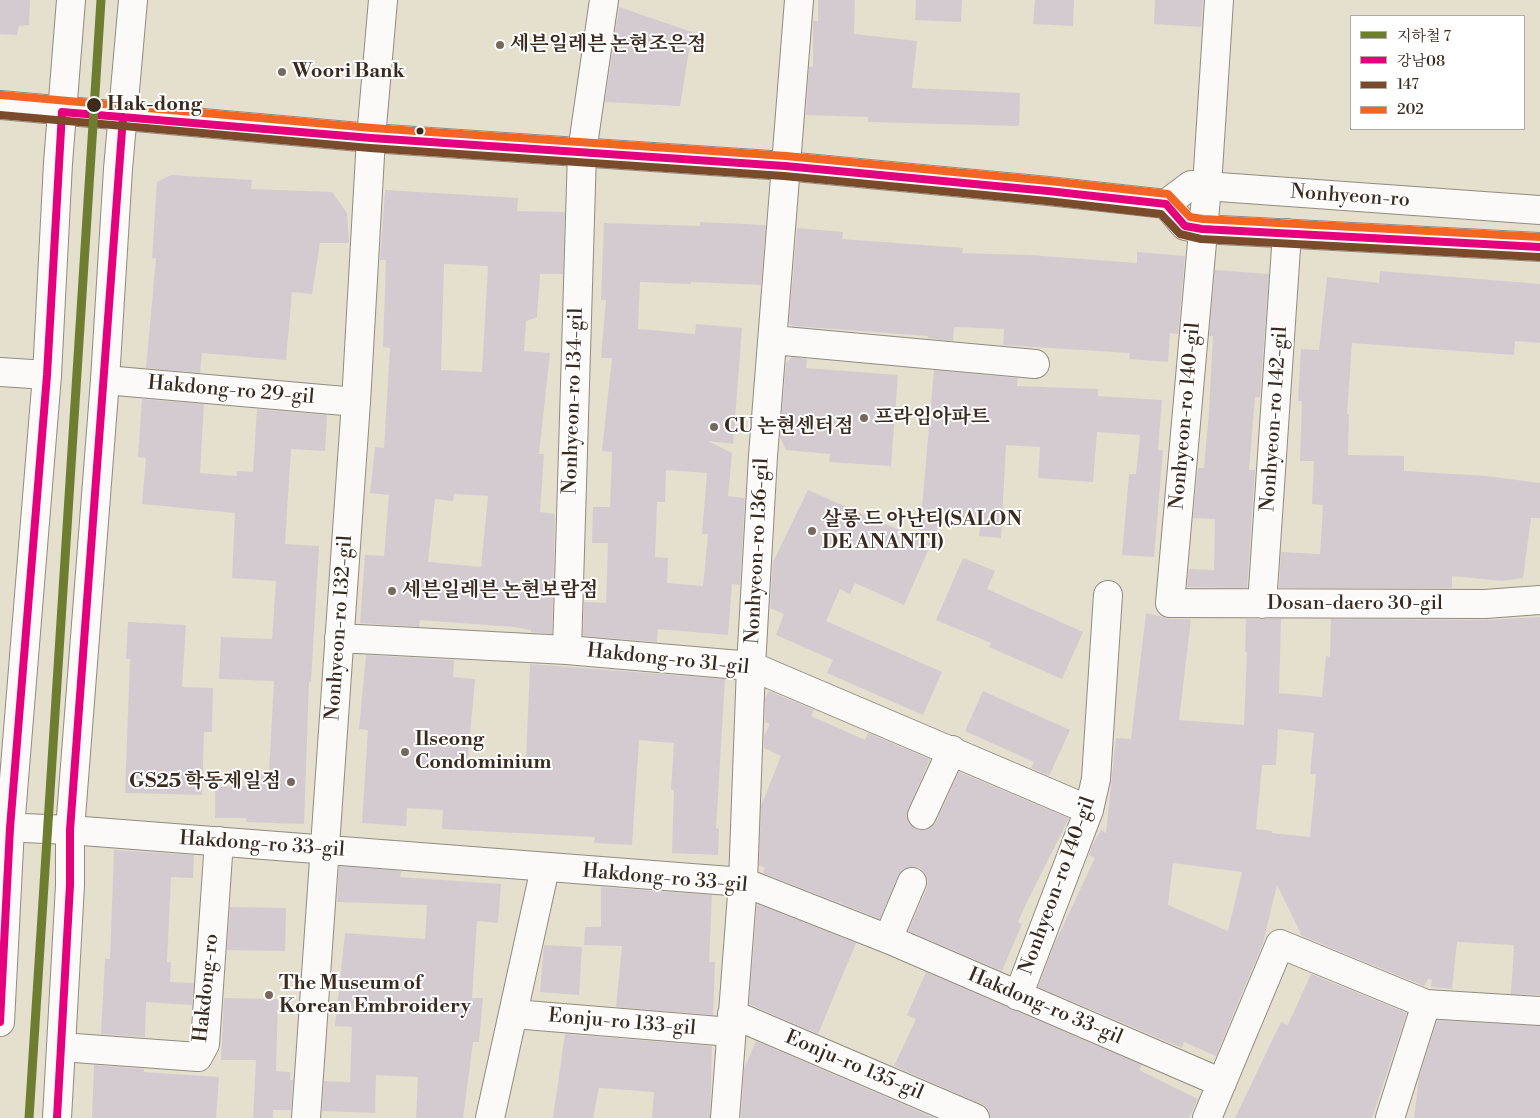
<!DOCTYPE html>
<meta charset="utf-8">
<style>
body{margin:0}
#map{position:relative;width:1540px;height:1118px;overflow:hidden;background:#e5dfce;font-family:"Libre Bodoni","Noto Serif KR",serif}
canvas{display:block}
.legend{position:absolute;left:1350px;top:15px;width:175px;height:115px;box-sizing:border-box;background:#fff;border:1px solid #b1aaa5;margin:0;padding:6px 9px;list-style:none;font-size:15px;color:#3b2a1e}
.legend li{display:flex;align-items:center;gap:10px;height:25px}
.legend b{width:25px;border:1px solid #b1aaa5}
</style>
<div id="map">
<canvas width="1540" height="1118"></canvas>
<ul class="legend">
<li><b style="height:6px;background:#6e7e31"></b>지하철 7</li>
<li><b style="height:6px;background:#e5007d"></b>강남08</li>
<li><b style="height:6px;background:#7a4b2a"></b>147</li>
<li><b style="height:6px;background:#f26522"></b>202</li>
</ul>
</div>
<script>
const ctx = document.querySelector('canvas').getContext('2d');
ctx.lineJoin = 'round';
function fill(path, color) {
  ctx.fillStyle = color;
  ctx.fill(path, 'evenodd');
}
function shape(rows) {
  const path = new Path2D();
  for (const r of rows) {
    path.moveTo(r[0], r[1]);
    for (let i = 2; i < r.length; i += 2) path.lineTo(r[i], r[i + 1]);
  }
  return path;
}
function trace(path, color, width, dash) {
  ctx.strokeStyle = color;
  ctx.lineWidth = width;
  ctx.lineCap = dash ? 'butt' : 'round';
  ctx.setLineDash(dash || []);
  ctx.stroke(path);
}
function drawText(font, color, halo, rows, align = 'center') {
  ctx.font = font + ' "Libre Bodoni","Noto Serif KR",serif';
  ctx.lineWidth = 4;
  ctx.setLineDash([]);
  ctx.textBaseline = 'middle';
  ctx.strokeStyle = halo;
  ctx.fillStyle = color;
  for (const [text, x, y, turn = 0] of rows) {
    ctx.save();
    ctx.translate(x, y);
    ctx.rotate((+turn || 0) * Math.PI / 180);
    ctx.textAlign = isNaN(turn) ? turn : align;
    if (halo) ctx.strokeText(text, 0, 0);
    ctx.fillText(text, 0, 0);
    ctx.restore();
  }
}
fill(shape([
 [0,0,30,0,29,25,19,26,17,35,0,34],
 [818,0,855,0,854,34,917,41,912,88,1020,93,1019,126,868,122,868,117,806,115,809,67,813,67,813,21,818,21],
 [916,0,962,0,961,22,915,20],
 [1035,0,1074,0,1073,26,1033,24],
 [1155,0,1203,0,1201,27,1154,24],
 [619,7,692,32,680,106,605,102],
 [171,175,252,180,251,189,332,192,347,213,349,243,320,243,312,294,292,292,286,360,202,353,200,373,146,368,156,258,152,258,157,182],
 [385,190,518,198,517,211,565,212,563,274,540,274,537,317,526,321,524,351,550,353,539,454,544,454,540,512,555,514,552,634,531,632,531,630,514,627,420,620,419,627,360,623,365,555,384,556,389,495,370,493,375,447,384,448,390,348,383,347,386,260,380,260],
 [444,264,488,266,482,372,441,370],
 [454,494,488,496,481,567,428,562,435,499,453,501],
 [700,222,766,225,761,285,691,282,691,284,640,282,638,329,695,334,696,324,742,328,733,444,708,441,732,453,728,496,745,498,740,585,732,584,728,635,658,629,657,642,583,636,584,602,606,603,608,543,592,543,593,507,610,507,612,452,602,451,612,358,601,358,606,300,601,300,604,223,700,226],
 [666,470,707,473,702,534,708,534,703,586,667,583,668,558,655,557,657,502,665,502],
 [797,228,843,232,842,239,963,248,962,253,1030,255,1137,263,1137,252,1185,256,1178,334,1170,333,1168,362,1129,359,1130,353,1003,345,1004,329,954,327,953,341,927,338,928,336,793,326,789,323],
 [1215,270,1269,274,1260,397,1255,397,1249,470,1255,470,1247,588,1187,587,1189,569,1214,570,1215,519,1193,518,1198,468,1204,468,1209,411,1213,336,1209,336],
 [1380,271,1540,284,1540,343,1515,341,1514,355,1352,343,1347,414,1349,414,1348,455,1404,456,1404,471,1486,476,1540,483,1540,518,1531,518,1523,578,1503,581,1452,576,1452,588,1279,588,1281,552,1320,554,1323,505,1312,504,1314,461,1300,461,1302,401,1298,401,1301,349,1319,350,1327,277,1379,283],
 [792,357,807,359,806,368,898,375,891,466,829,462,830,454,786,450,780,437,786,363],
 [934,370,1018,378,1017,386,1098,389,1098,396,1162,400,1158,450,1163,450,1154,557,1122,555,1129,474,1136,474,1140,435,1097,432,1093,482,1038,478,1040,447,1006,445,1001,538,979,536,981,520,943,516,936,533,920,531],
 [142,399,204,404,200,473,237,476,237,471,253,472,257,409,327,415,325,451,291,449,285,544,319,546,311,682,309,682,304,824,246,822,246,818,215,818,215,787,247,786,247,771,269,771,274,681,219,679,221,637,272,639,276,581,232,578,235,513,142,504,146,458,138,457],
 [808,490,931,544,904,605,855,583,850,594,840,589,826,621,942,672,923,715,827,673,833,660,776,635,784,614,770,608,773,562],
 [963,558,995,571,987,589,1083,632,1062,679,989,647,991,643,936,620],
 [1146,613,1170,619,1191,619,1179,720,1244,725,1247,652,1245,652,1246,619,1281,619,1279,693,1322,697,1326,656,1330,657,1331,619,1485,620,1540,617,1540,995,1511,994,1514,945,1457,942,1452,989,1431,987,1432,980,1428,979,1424,986,1302,936,1277,885,1263,943,1216,1056,1184,1042,1182,1048,1038,987,1053,947,1095,858,1089,855,1092,846,1101,830,1106,833,1116,738,1131,739],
 [1278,729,1314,733,1310,774,1316,774,1310,837,1272,833,1272,831,1256,829,1262,765,1276,765],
 [1173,863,1242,872,1228,931,1168,905],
 [128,622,186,625,182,687,213,688,212,732,204,732,202,795,125,793,130,659,126,659],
 [366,655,454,660,453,677,475,679,468,758,526,761,530,664,725,679,716,828,719,829,718,855,672,853,674,790,671,790,674,743,639,740,632,845,594,843,595,837,442,829,443,810,407,808,406,826,362,823,368,730,359,729],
 [769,691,814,710,811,716,865,740,868,733,930,759,908,809,907,817,909,824,916,829,924,830,931,827,936,822,959,772,1069,818,1026,904,1018,922,1022,924,1002,971,908,931,927,888,928,881,925,873,918,867,910,867,902,870,898,876,880,919,763,873,765,868,759,865,761,806,781,756,764,748,764,736,770,724,765,722,765,698],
 [983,691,1070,730,1049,776,1031,768,1034,762,965,731],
 [114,850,194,855,193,878,171,877,167,962,171,962,170,982,194,983,192,1005,146,1002,145,1037,101,1034,105,959,110,959],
 [339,866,401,871,400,877,501,884,498,923,477,921,472,998,483,998,479,1042,473,1042,463,1118,416,1118,418,1077,376,1075,375,1113,322,1111,324,1081,350,1082,352,1027,335,1026,345,933,425,939,427,905,337,902],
 [601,887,712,895,709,962,715,962,713,1015,616,1007,622,946,584,945,585,927,601,927],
 [757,904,856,943,818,1034,749,1004],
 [230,907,286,908,285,951,227,950],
 [544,945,582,947,579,995,540,992],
 [926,972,1142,1065,1139,1070,1198,1099,1189,1118,990,1118,988,1109,981,1104,894,1066,916,1019,907,1015],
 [1311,974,1407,1013,1372,1118,1235,1118,1281,1022,1288,1025],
 [224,998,278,999,276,1071,290,1072,290,1080,293,1080,291,1110,273,1110,273,1118,253,1118,256,1060,221,1060],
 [1437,1020,1540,1026,1540,1118,1414,1118,1419,1078],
 [565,1034,712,1046,710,1118,652,1118,654,1092,599,1088,593,1118,553,1118],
 [756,1041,935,1118,741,1118,744,1069],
 [94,1065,144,1069,144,1072,219,1077,216,1118,92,1118]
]), '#d4cbd1');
const minor = shape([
 [1219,0,1207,186,1170,603,1485,604,1540,600],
 [773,340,1035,364],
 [0,372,47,375],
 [105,380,356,402],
 [1262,604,1287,233],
 [339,638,567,650,751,666,1089,810],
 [567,650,582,152,604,0],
 [922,815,952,750],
 [0,827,70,830,743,882,888,939,1222,1083],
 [888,939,912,882],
 [1018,996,1089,810,1096,779,1108,595],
 [514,1014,731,1032],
 [732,1014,975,1118],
 [61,1047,198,1057,205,1044,219,841],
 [306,1118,356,402,371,138,383,0],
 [490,1118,545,868],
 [725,1118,743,882,751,666,763,456,799,0],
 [1207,1118,1280,944,1426,1004,1540,1011],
 [1390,1118,1426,1004]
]);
const major = shape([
 [0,105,371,138,785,166,1048,191,1166,204,1185,226,1202,229,1540,247],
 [1166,204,1191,185,1540,210],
 [0,1022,10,828,47,375,58,163,71,0],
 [57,1118,70,885,70,830,105,380,118,169,133,0]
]);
trace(minor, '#918b80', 30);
trace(major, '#918b80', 30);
trace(minor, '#fbfaf8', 28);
trace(major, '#fbfaf8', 28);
trace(shape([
 [0,1022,10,828,47,375,62,112,371,138,785,166,1048,191,1166,204,1185,226,1202,229,1540,247],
 [57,1118,70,885,70,830,123,117]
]), '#e5007d', 8);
trace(shape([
 [0,115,370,148,784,176,1047,201,1161,214,1180,234,1201,239,1539,257]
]), '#7a4b2a', 8);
trace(shape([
 [1,95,372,128,786,156,1049,181,1168,194,1190,217,1203,219,1540,237]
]), '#f26522', 8);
trace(shape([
 [29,1118,101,0]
]), '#6e7e31', 9);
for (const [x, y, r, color] of [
 [500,45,5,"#76695c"],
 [282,72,5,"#76695c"],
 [94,105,8,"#3b2a1e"],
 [420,131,4.5,"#3b2a1e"],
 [864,418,5,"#76695c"],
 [714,427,5,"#76695c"],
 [812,531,5,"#76695c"],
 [392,591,5,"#76695c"],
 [405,752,5,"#76695c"],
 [291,782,5,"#76695c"],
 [269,995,5,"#76695c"]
]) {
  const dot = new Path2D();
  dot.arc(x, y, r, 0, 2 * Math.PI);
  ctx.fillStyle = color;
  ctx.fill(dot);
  trace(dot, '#fff', 2);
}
drawText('bold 20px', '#3b2a1e', '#fff', [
 ["세븐일레븐 논현조은점",510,45],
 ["Woori Bank",292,72],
 ["프라임아파트",874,418],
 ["CU 논현센터점",724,427],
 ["살롱 드 아난티(SALON",822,520],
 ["DE ANANTI)",822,543],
 ["세븐일레븐 논현보람점",402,591],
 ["Ilseong",415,740],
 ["Condominium",415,763],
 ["GS25 학동제일점",281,782,"right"],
 ["The Museum of",279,984],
 ["Korean Embroidery",279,1007]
], 'left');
drawText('bold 20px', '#3b2a1e', '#fff', [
 ["Hak-dong",107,105]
], 'left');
drawText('20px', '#3b2a1e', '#fff', [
 ["Nonhyeon-ro",1350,197,4],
 ["Hakdong-ro 29-gil",231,391,5],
 ["Nonhyeon-ro 134-gil",574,401,-88],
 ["Nonhyeon-ro 140-gil",1186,416,-85],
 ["Nonhyeon-ro 142-gil",1275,419,-86],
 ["Nonhyeon-ro 136-gil",758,551,-87],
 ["Dosan-daero 30-gil",1355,604],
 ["Nonhyeon-ro 132-gil",340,628,-86],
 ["Hakdong-ro 31-gil",668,660,6],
 ["Hakdong-ro 33-gil",262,845,4],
 ["Hakdong-ro 33-gil",665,879,5],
 ["Nonhyeon-ro 140-gil",1058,886,-70],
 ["Hakdong-ro",207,988,-84],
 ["Hakdong-ro 33-gil",1045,1007,23],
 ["Eonju-ro 133-gil",622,1023,5],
 ["Eonju-ro 135-gil",854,1066,23]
]);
</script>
